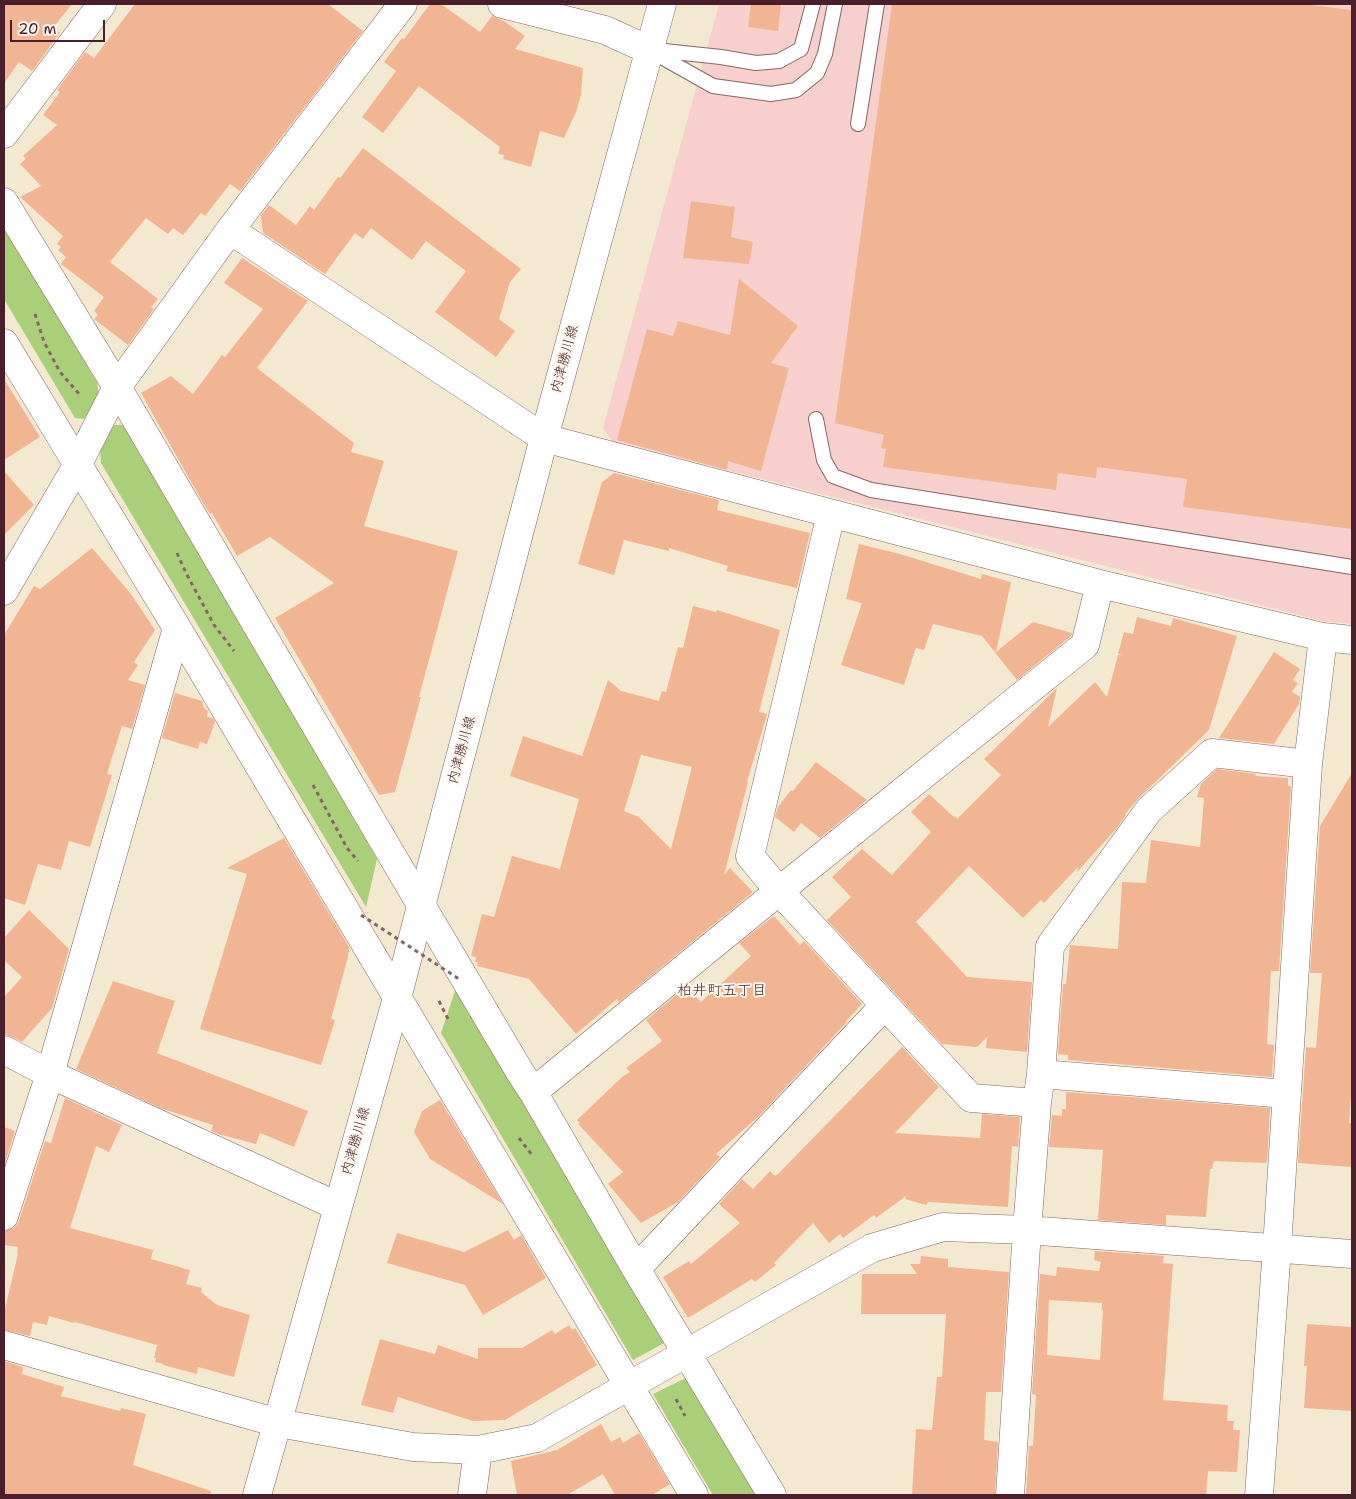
<!DOCTYPE html>
<meta charset="utf-8">
<style>
body{margin:0}
#map{position:relative;width:1356px;height:1499px;overflow:hidden;background:#f3e9d0;font-family:"Shantell Sans",sans-serif}
canvas{display:block}
.frame{position:absolute;inset:0;border:5px solid #4a1f2b;pointer-events:none}
.scale{position:absolute;left:10px;top:20px;width:95px;height:22px;box-sizing:border-box;border:2px solid #4a1f2b;border-top:0;padding-left:6px;font-size:15px;line-height:18px;white-space:nowrap;color:#4a1f2b;-webkit-text-stroke:4px #fbf7ec;paint-order:stroke}
</style>
<div id="map">
<canvas width="1356" height="1499"></canvas>
<div class="frame"></div>
<div class="scale">20 m</div>
</div>
<script>
const ctx = document.querySelector('canvas').getContext('2d');
ctx.lineJoin = 'round';
function fill(path, color) {
  ctx.fillStyle = color;
  ctx.fill(path, 'evenodd');
}
function shape(rows) {
  const path = new Path2D();
  for (const r of rows) {
    path.moveTo(r[0], r[1]);
    for (let i = 2; i < r.length; i += 2) path.lineTo(r[i], r[i + 1]);
  }
  return path;
}
function trace(path, color, width, dash) {
  ctx.strokeStyle = color;
  ctx.lineWidth = width;
  ctx.lineCap = dash ? 'butt' : 'round';
  ctx.setLineDash(dash || []);
  ctx.stroke(path);
}
function drawText(font, color, halo, rows, align = 'center') {
  ctx.font = font + ' "Shantell Sans","Klee One",sans-serif';
  ctx.lineWidth = 4;
  ctx.setLineDash([]);
  ctx.textBaseline = 'middle';
  ctx.strokeStyle = halo;
  ctx.fillStyle = color;
  for (const [text, x, y, turn = 0] of rows) {
    ctx.save();
    ctx.translate(x, y);
    ctx.rotate((+turn || 0) * Math.PI / 180);
    ctx.textAlign = isNaN(turn) ? turn : align;
    if (halo) ctx.strokeText(text, 0, 0);
    ctx.fillText(text, 0, 0);
    ctx.restore();
  }
}
fill(shape([
 [719,4,1352,4,1352,624,1323,621,612,441,603,428]
]), '#f7d0cd');
fill(shape([
 [4,223,97,382,99,395,84,419,75,418,4,299],
 [114,425,125,425,377,859,366,907,101,463,100,449],
 [456,988,666,1342,633,1360,441,1033],
 [686,1378,756,1495,713,1495,653,1394]
]), '#aacf79');
fill(shape([
 [4,4,72,4,53,28,60,33,32,71,19,62,4,83],
 [135,4,328,4,363,31,240,191,230,184,205,216,201,213,183,235,173,228,168,234,146,218,110,262,158,299,151,307,154,309,128,345,94,319,98,315,94,311,104,297,61,264,66,257,58,250,61,247,57,244,63,236,20,197,41,186,20,164,26,159,23,156,57,125,43,115,60,92,57,90,85,52,94,58],
 [430,4,441,4,480,32,492,16,504,21,525,36,515,49,583,68,581,95,576,112,564,138,540,131,531,167,503,159,504,155,498,154,500,147,419,86,383,133,362,117,396,71,384,62,402,38,404,39],
 [751,4,781,4,778,31,748,27],
 [892,4,1302,4,1352,10,1352,529,1183,507,1187,479,1097,467,1096,478,1058,473,1056,490,883,467,886,449,881,448,884,435,835,423],
 [363,148,521,269,510,282,499,319,515,331,496,357,435,312,466,271,426,241,412,260,371,228,363,239,355,233,325,274,263,233,261,215,269,205,296,225,310,206,314,210,338,177,340,178],
 [691,201,735,207,731,237,753,242,749,264,683,258],
 [242,258,308,301,257,368,354,443,351,452,384,461,364,526,458,551,419,697,421,697,395,792,379,795,275,618,334,583,270,537,237,556,212,513,210,514,203,503,141,393,171,376,193,394,222,355,225,357,263,309,224,283],
 [739,279,798,326,771,363,789,368,761,471,728,461,727,470,617,440,647,329,673,336,678,321,730,335],
 [4,379,40,437,4,460],
 [4,471,34,505,4,535],
 [614,473,719,500,717,510,810,533,797,588,726,571,728,566,669,548,669,551,624,540,614,575,578,564,602,482],
 [859,544,900,554,981,579,982,574,1011,582,996,652,1033,622,1072,633,1071,636,1017,680,982,636,933,624,924,650,916,648,915,650,904,685,841,665,862,603,846,599],
 [92,548,131,594,155,630,134,662,138,665,128,680,145,685,132,729,122,726,107,774,112,775,90,847,69,841,61,870,38,864,25,905,4,898,4,635,34,586,40,589],
 [693,606,716,612,717,610,780,630,759,712,767,714,747,782,748,782,724,875,730,868,753,892,619,1002,617,999,576,1034,529,979,477,966,478,962,475,962,476,957,471,956,482,914,494,917,512,856,560,869,579,799,510,776,523,736,582,756,608,680,621,691,659,701,662,691,666,692,678,647,683,648],
 [641,755,692,767,671,849,639,817,624,811],
 [1137,617,1171,626,1173,618,1237,636,1209,730,1138,799,1125,814,1126,815,1116,829,1077,872,1078,867,1044,903,1041,900,1023,918,969,866,916,922,967,977,1032,982,1027,1052,986,1048,987,1037,977,1047,942,1044,827,920,851,897,832,877,862,849,892,875,931,832,911,812,929,794,954,817,955,816,957,819,1001,775,984,759,1057,688,1048,727,1095,682,1107,697,1118,655,1122,655,1118,654,1124,632,1133,634],
 [1274,652,1300,669,1293,680,1298,683,1292,692,1300,697,1299,704,1274,744,1219,738],
 [175,693,202,701,204,708,208,711,207,717,213,718,215,722,207,744,200,742,198,749,162,738],
 [816,762,867,800,820,838,801,823,794,832,775,817,778,807,791,790,793,791],
 [1217,769,1256,774,1255,776,1288,778,1288,786,1291,786,1279,971,1271,971,1267,1044,1274,1045,1272,1077,1068,1060,1068,1055,1058,1054,1063,984,1066,984,1070,945,1118,949,1122,882,1146,883,1151,840,1200,847,1204,798,1197,797,1201,784],
 [1352,773,1352,1082,1349,1123,1352,1123,1352,1167,1298,1163,1306,1047,1316,1048,1322,973,1310,973,1320,826],
 [284,838,349,947,348,957,331,1019,335,1020,321,1065,200,1029,247,874,227,868],
 [29,910,69,949,52,1008,22,1042,4,1034,4,997,22,977,4,960,4,938],
 [774,916,800,945,804,941,862,1004,846,1021,847,1022,759,1116,716,1154,720,1157,678,1202,641,1223,608,1184,623,1172,578,1124,580,1123,577,1120,622,1077,630,1072,626,1068,662,1041,646,1020,686,987,701,1002,751,956,739,943],
 [113,981,175,1001,157,1053,308,1111,294,1147,260,1133,256,1144,218,1134,211,1131,213,1125,160,1108,76,1069],
 [902,1047,939,1087,895,1133,980,1138,982,1114,1020,1117,1018,1147,1012,1146,1008,1207,928,1202,926,1205,905,1199,906,1196,876,1218,874,1215,843,1238,840,1234,829,1243,813,1223,774,1263,776,1265,755,1282,752,1279,688,1318,663,1277,689,1261,691,1264,740,1223,719,1204,742,1179,753,1189,770,1171,775,1176,778,1174],
 [1066,1092,1270,1108,1267,1161,1266,1163,1214,1161,1212,1169,1210,1169,1206,1217,1166,1215,1166,1225,1098,1220,1103,1150,1049,1147,1052,1115,1062,1116,1062,1109,1066,1109],
 [65,1098,122,1125,109,1152,96,1146,70,1228,153,1250,151,1259,190,1270,186,1284,202,1288,201,1292,217,1305,250,1315,234,1377,198,1367,197,1374,163,1365,164,1364,155,1362,156,1358,154,1358,157,1345,75,1322,74,1323,49,1316,47,1325,33,1322,30,1336,4,1330,4,1313,18,1254,17,1254,18,1247,4,1245,4,1231,14,1228,19,1221,45,1141,51,1143],
 [440,1100,503,1204,430,1159,414,1132,422,1111],
 [4,1127,15,1131,4,1166],
 [508,1230,514,1240,521,1235,546,1278,483,1315,465,1285,387,1263,397,1233,464,1252],
 [1095,1251,1164,1256,1163,1263,1173,1264,1163,1400,1228,1405,1227,1421,1234,1421,1233,1430,1240,1430,1237,1472,1208,1471,1206,1495,1026,1495,1029,1446,1033,1446,1036,1395,1032,1394,1040,1274,1056,1276,1057,1267,1099,1271,1101,1262,1094,1260],
 [1049,1300,1102,1303,1102,1310,1103,1310,1100,1360,1047,1355],
 [921,1256,948,1259,948,1267,1009,1272,1001,1392,986,1392,984,1440,998,1442,995,1495,912,1495,916,1429,932,1430,937,1377,942,1377,946,1314,861,1314,862,1274,917,1274,910,1264,920,1264],
 [1307,1324,1352,1327,1352,1411,1304,1408,1307,1366,1304,1366],
 [569,1325,572,1330,575,1328,597,1365,505,1420,473,1421,398,1397,393,1413,361,1405,380,1339,435,1354,438,1345,478,1359,478,1348,522,1348,552,1330,555,1334],
 [4,1361,23,1367,22,1374,64,1387,61,1396,120,1411,121,1408,146,1414,133,1465,211,1491,210,1495,4,1495],
 [601,1424,611,1442,620,1437,623,1443,639,1433,670,1484,652,1495,615,1495,603,1474,567,1495,517,1495,511,1461,557,1450]
]), '#f1b594');
const service = shape([
 [649,50,713,86,771,94,796,90,817,73,825,54,835,4],
 [655,50,721,57,756,63,779,61,801,49,813,4],
 [858,124,877,4],
 [816,419,824,460,833,476,871,490,1352,567]
]);
const minor = shape([
 [502,4,605,30,649,50],
 [4,134,102,4],
 [4,202,117,387,391,854,520,1072,533,1092,636,1269,772,1495],
 [230,230,544,438,1100,584,1323,637,1352,640],
 [4,343,177,628,694,1495],
 [831,514,750,856,779,891,971,1098,1037,1103],
 [4,591,78,464,117,387,230,230,403,4],
 [4,1050,50,1074,337,1206],
 [1041,1074,1286,1094],
 [533,1092,779,891,1085,645,1100,584],
 [4,1216,50,1074,177,628],
 [636,1269,885,1005],
 [4,1345,278,1423,413,1447,478,1450,537,1438,872,1248,943,1227,1027,1230,1352,1254],
 [472,1495,478,1450],
 [1010,1495,1027,1230,1037,1103,1041,1074,1050,946,1149,810,1212,753,1308,764],
 [1259,1495,1277,1248,1308,764,1323,637]
]);
const secondary = shape([
 [257,1495,397,998,544,438,662,4]
]);
trace(service, '#856665', 16);
trace(minor, '#856665', 29);
trace(secondary, '#856665', 29);
trace(shape([
 [35,314,44,342,60,372,80,395],
 [177,553,186,573,214,625,234,651],
 [313,785,347,848,358,861],
 [439,1001,448,1019],
 [519,1138,532,1155],
 [676,1399,685,1416]
]), '#856665', 3, [4, 4]);
trace(service, '#fff', 14);
trace(minor, '#fff', 28);
trace(secondary, '#fff', 28);
trace(shape([
 [361,915,459,979]
]), '#856665', 3, [4, 4]);
drawText('14px', '#4a1f2b', '#fbf7ec', [
 ["内津勝川線",565,359,-75],
 ["内津勝川線",462,750,-75],
 ["内津勝川線",356,1141,-74]
]);
drawText('15px', '#4a1f2b', '#fbf7ec', [
 ["柏井町五丁目",722,991]
]);
</script>
